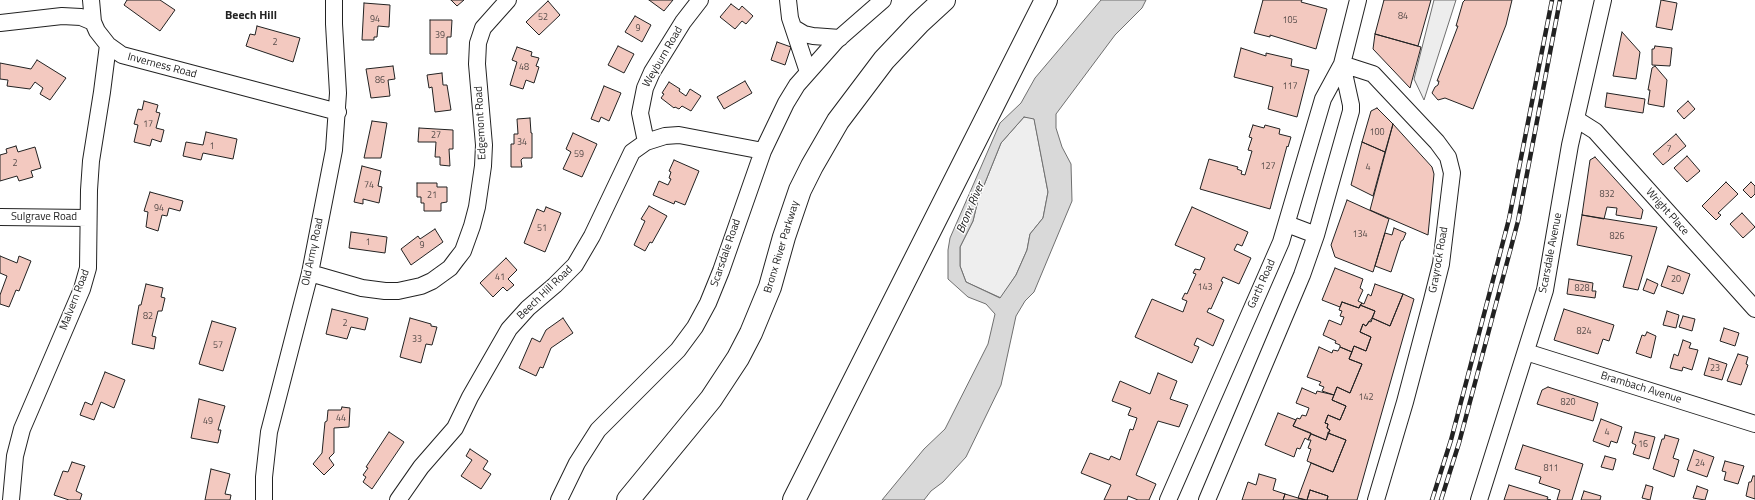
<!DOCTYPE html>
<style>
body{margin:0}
canvas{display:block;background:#fff}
</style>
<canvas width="1755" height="500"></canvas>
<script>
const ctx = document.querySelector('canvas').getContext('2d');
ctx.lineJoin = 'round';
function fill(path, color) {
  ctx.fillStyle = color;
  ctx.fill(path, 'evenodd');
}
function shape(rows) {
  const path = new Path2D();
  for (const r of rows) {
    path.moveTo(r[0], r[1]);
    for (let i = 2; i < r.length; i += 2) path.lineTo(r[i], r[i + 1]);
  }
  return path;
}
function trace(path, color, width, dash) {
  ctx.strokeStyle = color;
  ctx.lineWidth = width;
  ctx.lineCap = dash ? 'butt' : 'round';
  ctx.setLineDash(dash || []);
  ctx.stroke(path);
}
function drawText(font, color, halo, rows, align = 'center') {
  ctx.font = font + ' "Titillium Web",sans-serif';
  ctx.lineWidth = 3;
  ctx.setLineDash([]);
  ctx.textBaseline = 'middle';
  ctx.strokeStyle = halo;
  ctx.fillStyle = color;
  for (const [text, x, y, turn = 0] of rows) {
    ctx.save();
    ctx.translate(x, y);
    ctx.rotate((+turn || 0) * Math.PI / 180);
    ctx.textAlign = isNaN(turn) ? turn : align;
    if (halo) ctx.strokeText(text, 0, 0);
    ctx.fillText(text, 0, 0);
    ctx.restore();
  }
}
const green = shape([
 [1024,117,1034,118,1048,192,1043,218,1030,234,1027,250,1016,275,1001,298,966,282,960,266,960,247,973,221,978,200,1001,143,1024,117]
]);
fill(green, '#eee');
trace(green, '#6f6f6f', 1);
const parking = shape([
 [1434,0,1456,0,1424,100,1414,79,1434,0]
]);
fill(parking, '#ededed');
trace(parking, '#6f6f6f', 1);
const water = shape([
 [1101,0,1146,0,1142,8,1115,35,1056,114,1056,128,1062,147,1071,164,1072,201,1034,292,1025,301,1016,316,1001,385,966,457,943,482,931,491,924,500,882,500,924,449,945,429,988,344,995,314,986,304,968,297,948,279,948,250,950,238,974,183,1000,123,1021,103,1035,78,1101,0],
 [1024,117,1034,119,1048,192,1043,218,1030,234,1027,250,1016,275,1000,298,966,282,960,266,960,247,973,221,978,200,1001,143,1024,117]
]);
fill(water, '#d9d9d9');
trace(water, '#6f6f6f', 1);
const building = shape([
 [127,0,160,0,175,10,160,31,124,5,127,0],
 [451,0,464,0,457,6,451,0],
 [649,0,673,0,664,11,649,0],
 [1263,0,1302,0,1301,2,1327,9,1316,49,1270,35,1270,37,1254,33,1263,0],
 [1384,0,1431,0,1418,46,1375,34,1384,0],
 [1465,0,1512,0,1506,25,1473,109,1445,98,1438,100,1432,93,1435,87,1438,85,1439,81,1437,81,1458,26,1456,26,1463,2,1465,0],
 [1661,0,1677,3,1672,30,1656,27,1661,0],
 [548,1,560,15,539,35,526,22,548,1],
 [364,3,390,5,389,27,378,26,377,37,374,37,374,40,362,40,364,3],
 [731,4,739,10,742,6,753,16,746,24,742,21,735,29,720,17,731,4],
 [635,16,651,25,642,42,625,32,635,16],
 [430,20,452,20,451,37,447,37,447,54,430,54,430,20],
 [257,26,300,38,293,62,246,46,250,34,255,35,257,26],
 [1622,32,1640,52,1636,79,1613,76,1622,32],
 [1375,34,1421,47,1410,88,1373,49,1375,34],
 [777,42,791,47,785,65,771,60,777,42],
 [618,46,634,54,624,73,608,65,618,46],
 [1655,46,1672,48,1670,66,1652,65,1652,49,1654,49,1655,46],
 [517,47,532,52,531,56,539,58,536,66,539,67,534,83,526,80,523,89,510,85,517,62,512,60,517,47],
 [1241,48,1266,56,1266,53,1292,59,1291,66,1309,70,1297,117,1268,109,1273,87,1234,77,1241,48],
 [37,60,66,78,50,100,40,94,43,88,35,82,30,89,7,86,8,80,0,79,0,63,31,69,37,60],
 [393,66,395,79,388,80,390,96,371,98,366,69,393,66],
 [1655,66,1667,80,1664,107,1648,104,1650,90,1648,90,1652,68,1655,66],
 [442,73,443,85,447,85,451,110,435,112,432,87,429,88,427,75,442,73],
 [745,81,752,93,724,109,717,97,745,81],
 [669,82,680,89,679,91,686,96,690,89,701,96,691,111,682,106,679,109,675,107,674,108,661,98,664,94,662,93,669,82],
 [604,86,621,93,609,121,601,117,599,122,591,119,604,86],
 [1607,93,1645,99,1643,113,1605,107,1607,93],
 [144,101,158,105,156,112,160,113,156,128,164,130,161,142,152,139,150,146,134,142,138,125,134,124,138,109,142,110,144,101],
 [1688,101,1695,109,1684,119,1677,111,1688,101],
 [1377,108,1393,124,1385,152,1362,142,1371,111,1377,108],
 [530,118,531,133,532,133,532,158,523,158,521,160,522,167,511,167,511,144,514,144,514,134,518,134,517,119,530,118],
 [372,121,387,123,381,158,364,158,372,121],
 [1393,124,1432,167,1434,174,1428,235,1370,210,1393,124],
 [1253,125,1264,128,1265,125,1280,129,1279,134,1291,137,1288,147,1287,146,1270,209,1200,189,1209,159,1238,167,1237,169,1242,171,1241,174,1245,175,1252,151,1248,150,1252,138,1249,137,1253,125],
 [419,128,453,130,453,149,449,149,450,166,440,165,440,157,435,157,436,142,418,142,419,128],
 [206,132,237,139,233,159,203,153,201,160,183,156,186,142,203,145,206,132],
 [573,133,597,144,582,177,563,169,571,152,566,149,573,133],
 [1676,134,1686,146,1663,165,1653,154,1676,134],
 [1362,142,1385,152,1373,196,1351,185,1362,142],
 [16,146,18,152,35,147,41,168,31,171,33,177,19,181,17,176,0,181,0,155,7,153,6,149,16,146],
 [1687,156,1700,171,1687,182,1674,168,1687,156],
 [1595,157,1643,210,1641,219,1616,215,1617,208,1607,207,1604,219,1582,215,1590,160,1595,157],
 [674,160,699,171,685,205,675,201,674,204,653,195,659,181,668,185,671,179,669,178,671,172,669,171,674,160],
 [362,166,381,171,378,186,382,187,379,203,363,199,363,204,354,202,362,166],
 [1726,182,1738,194,1718,213,1721,215,1716,220,1702,206,1726,182],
 [1751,182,1755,186,1755,194,1751,198,1743,190,1751,182],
 [417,183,437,183,437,187,447,187,447,202,441,203,441,211,424,211,424,203,421,203,421,197,417,197,417,183],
 [150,192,183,201,180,211,169,208,167,216,162,215,158,231,146,227,148,212,144,211,150,192],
 [1347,200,1389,219,1373,272,1335,257,1331,245,1347,200],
 [649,206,667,216,652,243,650,242,645,251,634,245,645,221,641,219,649,206],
 [546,207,561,213,545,252,524,243,537,209,544,212,546,207],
 [1192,207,1248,232,1242,246,1237,244,1234,250,1251,258,1239,284,1223,277,1221,281,1223,282,1211,309,1209,308,1207,312,1224,320,1213,346,1197,338,1194,345,1199,347,1192,363,1135,337,1152,299,1183,312,1187,301,1182,299,1185,293,1187,294,1196,274,1193,273,1195,269,1200,270,1205,258,1175,245,1192,207],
 [1742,213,1755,227,1743,238,1730,224,1742,213],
 [1582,215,1657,227,1638,290,1623,287,1632,256,1577,245,1582,215],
 [1394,228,1406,233,1403,240,1401,241,1391,272,1375,266,1385,233,1392,235,1394,228],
 [435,229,443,242,411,265,401,249,418,236,420,239,435,229],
 [351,232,387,237,385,253,349,248,351,232],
 [0,256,17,263,19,256,31,261,19,291,16,290,9,307,0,304,0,295,7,276,0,273,0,256],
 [506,258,517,270,508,279,514,285,507,291,503,287,493,297,480,283,506,258],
 [1668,266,1690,274,1683,294,1661,286,1668,266],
 [1335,268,1363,279,1360,288,1363,290,1358,301,1362,303,1359,308,1342,302,1340,307,1322,300,1335,268],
 [1569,279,1593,283,1592,291,1596,291,1595,298,1567,294,1569,279],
 [1647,279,1658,284,1654,294,1643,290,1647,279],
 [146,284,163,288,161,297,165,298,162,311,158,311,152,336,156,337,154,349,132,344,139,305,141,305,146,284],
 [1375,284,1403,294,1390,326,1372,318,1375,311,1360,305,1362,303,1364,304,1368,294,1371,296,1375,284],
 [1403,294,1414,299,1357,500,1327,500,1328,496,1310,490,1307,500,1298,498,1311,463,1333,472,1346,440,1328,433,1330,430,1327,428,1328,424,1325,423,1328,415,1340,420,1346,406,1332,400,1337,387,1350,393,1362,364,1349,359,1354,346,1366,351,1371,337,1360,332,1363,324,1366,326,1372,318,1390,326,1403,294],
 [1342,302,1359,308,1360,305,1375,311,1371,322,1369,321,1366,326,1363,324,1360,332,1371,337,1366,351,1354,346,1352,352,1340,347,1340,345,1335,343,1336,341,1323,335,1329,320,1341,325,1344,317,1340,316,1342,311,1339,310,1342,302],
 [332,309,368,318,365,330,351,327,347,339,326,334,332,309],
 [1564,309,1614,325,1609,341,1603,339,1598,354,1554,340,1564,309],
 [1667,311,1679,315,1676,328,1663,325,1667,311],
 [1683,316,1695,319,1692,331,1679,327,1683,316],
 [410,318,431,324,431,326,437,327,432,345,426,344,421,363,400,357,410,318],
 [563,318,573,333,551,348,543,368,540,367,536,376,519,368,532,338,540,342,546,330,563,318],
 [212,321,236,328,223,371,199,364,212,321],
 [1724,328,1739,333,1735,346,1720,341,1724,328],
 [1647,332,1656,336,1651,358,1636,353,1642,335,1645,336,1647,332],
 [1683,340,1691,343,1689,348,1698,350,1692,370,1683,367,1682,371,1670,368,1674,354,1678,356,1683,340],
 [1319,347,1332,353,1333,350,1338,351,1340,347,1352,352,1349,359,1362,364,1350,393,1337,387,1334,395,1322,391,1324,387,1319,385,1321,382,1307,377,1319,347],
 [1738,354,1748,357,1746,364,1748,365,1741,385,1727,381,1738,354],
 [1709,358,1727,364,1722,380,1704,375,1709,358],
 [105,372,125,380,114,408,101,402,94,420,80,415,85,402,92,405,105,372],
 [1158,373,1177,381,1170,399,1188,405,1179,427,1158,421,1136,475,1156,484,1149,500,1138,500,1128,496,1127,500,1104,500,1111,485,1081,473,1090,453,1109,460,1111,456,1120,460,1130,429,1133,430,1137,418,1128,415,1131,408,1112,401,1120,381,1150,394,1158,373],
 [1548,387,1598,403,1593,421,1537,404,1542,390,1548,387],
 [1302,388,1316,394,1317,391,1334,395,1332,400,1346,406,1340,420,1328,415,1325,423,1328,424,1327,428,1330,430,1326,440,1293,426,1297,418,1300,419,1302,415,1306,416,1309,408,1296,403,1302,388],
 [199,399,225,406,218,430,221,430,218,443,191,438,199,399],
 [342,407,350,408,349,427,334,428,334,453,329,458,334,465,324,475,313,464,322,453,325,422,327,421,328,410,341,410,342,407],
 [1278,413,1296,420,1293,426,1311,433,1308,440,1305,438,1300,449,1297,448,1294,457,1265,445,1278,413],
 [1601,419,1622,427,1617,443,1611,441,1609,447,1593,441,1601,419],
 [389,432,404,442,372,489,363,482,366,477,363,475,368,468,366,467,389,432],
 [1635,432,1655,437,1649,459,1633,454,1636,445,1632,443,1635,432],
 [1328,433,1346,440,1333,472,1307,461,1311,449,1308,448,1311,440,1308,440,1311,434,1326,440,1328,433],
 [1665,435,1679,439,1673,458,1679,460,1674,477,1653,469,1662,439,1664,439,1665,435],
 [1523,445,1583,464,1572,500,1557,500,1560,490,1539,483,1541,477,1515,469,1523,445],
 [470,449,488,461,483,469,491,474,481,489,461,476,472,460,466,456,470,449],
 [1694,450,1714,457,1707,477,1687,470,1694,450],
 [1605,456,1616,459,1613,470,1601,467,1605,456],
 [1725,461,1744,466,1738,484,1724,480,1726,472,1722,471,1725,461],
 [72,462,85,466,76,491,82,494,80,500,69,500,54,495,63,471,68,472,72,462],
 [211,469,230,474,225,494,231,495,230,500,205,500,211,469],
 [1259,474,1276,479,1273,490,1285,494,1283,500,1242,500,1248,482,1256,485,1259,474],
 [1753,476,1755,476,1755,499,1746,496,1749,482,1751,482,1753,476],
 [1509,485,1548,497,1547,499,1551,500,1504,500,1509,485],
 [1646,485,1653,487,1650,500,1642,498,1646,485],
 [1697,486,1708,490,1705,500,1693,498,1697,486],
 [1310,490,1328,496,1327,500,1307,500,1310,490],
 [1584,491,1601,496,1600,500,1581,500,1584,491],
 [1285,494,1298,498,1305,500,1283,500,1285,494]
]);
fill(building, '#f3c9c0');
trace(building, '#222', 1);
const minor = shape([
 [91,0,93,22,97,31,108,45,122,55,338,112],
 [788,0,790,18,808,72],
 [0,23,62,16,81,17,93,22],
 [794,28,804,34,813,36,840,38],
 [1342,64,1373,74,1437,142,1448,157,1452,173,1441,264,1432,300,1405,402,1376,500],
 [1576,119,1595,131,1755,309],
 [646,142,640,113,645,88,652,72,683,22,700,0],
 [0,217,88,218],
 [1287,224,1316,235],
 [310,273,362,288,385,291,398,291,421,286,432,281,450,268,456,260,463,251,472,226,477,207,483,166,484,145,477,64,478,43,483,28,508,0],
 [1526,352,1755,424],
 [11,500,15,456,22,429,82,289,88,268,89,190,91,161,102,92,108,45],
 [264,500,264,477,269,432,310,273,334,150,338,93,334,24,334,0],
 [398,500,421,467,455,428,470,397,509,329,528,308,555,285,575,265,592,236,632,152,646,142,665,136,679,135,763,151],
 [559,500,577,463,598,430,678,350,695,327,708,303,721,271,763,151,786,103,797,85,836,41,883,0],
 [1168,500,1281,242,1323,99,1342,64,1358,0],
 [1207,500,1302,275,1316,235,1351,111,1351,105,1342,64],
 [1479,500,1545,290,1570,145,1603,0]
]);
const highway = shape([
 [628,500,711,399,738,358,751,333,770,287,784,237,800,190,812,166,838,121,884,60,919,23,944,0],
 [794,500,1046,0]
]);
trace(minor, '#222', 18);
trace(highway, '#222', 24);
trace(minor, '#fff', 16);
trace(highway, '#fff', 22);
const rail = shape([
 [1432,500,1451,440,1509,219,1552,0],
 [1441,500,1459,443,1518,221,1560,0]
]);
trace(rail, '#222', 4.5);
trace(rail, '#fff', 3, [9]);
drawText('9px', '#564c4a', null, [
 ["84",1403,17],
 ["52",543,18],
 ["94",375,20],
 ["105",1290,21],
 ["9",638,29],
 ["39",440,36],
 ["2",275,43],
 ["48",524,68],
 ["86",380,81],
 ["117",1290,87],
 ["17",148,125],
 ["100",1377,133],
 ["27",436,136],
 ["34",522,143],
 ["1",212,147],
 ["7",1669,150],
 ["59",579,155],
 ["2",15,164],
 ["127",1268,167],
 ["4",1368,168],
 ["74",369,186],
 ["832",1607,195],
 ["21",432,196],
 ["94",159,209],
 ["51",542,229],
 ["134",1360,235],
 ["826",1617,237],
 ["1",368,243],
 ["9",422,246],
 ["41",500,278],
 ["20",1676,280],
 ["143",1205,288],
 ["828",1582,289],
 ["82",148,317],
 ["2",345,324],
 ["824",1584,332],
 ["33",417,340],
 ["57",218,346],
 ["23",1715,369],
 ["142",1366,398],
 ["820",1568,403],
 ["44",341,419],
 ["49",208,422],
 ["4",1607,433],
 ["16",1643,445],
 ["24",1700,464],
 ["811",1551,469]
]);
drawText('11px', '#222', '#fff', [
 ["Weyburn Road",663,57,-60],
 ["Inverness Road",162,66,15],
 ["Edgemont Road",481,123,-93],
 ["Wright Place",1667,212,48],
 ["Sulgrave Road",44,217],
 ["Bronx River Parkway",782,247,-73],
 ["Old Army Road",313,252,-78],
 ["Scarsdale Road",726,253,-71],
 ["Scarsdale Avenue",1551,253,-79],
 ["Grayrock Road",1439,260,-80],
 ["Garth Road",1262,284,-66],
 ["Beech Hill Road",545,293,-44],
 ["Malvern Road",75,300,-69],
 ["Brambach Avenue",1641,388,17]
]);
drawText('bold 12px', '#222', '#fff', [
 ["Beech Hill",251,16]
]);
drawText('italic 12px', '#222', '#fff', [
 ["Bronx River",971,208,-67]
]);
</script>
